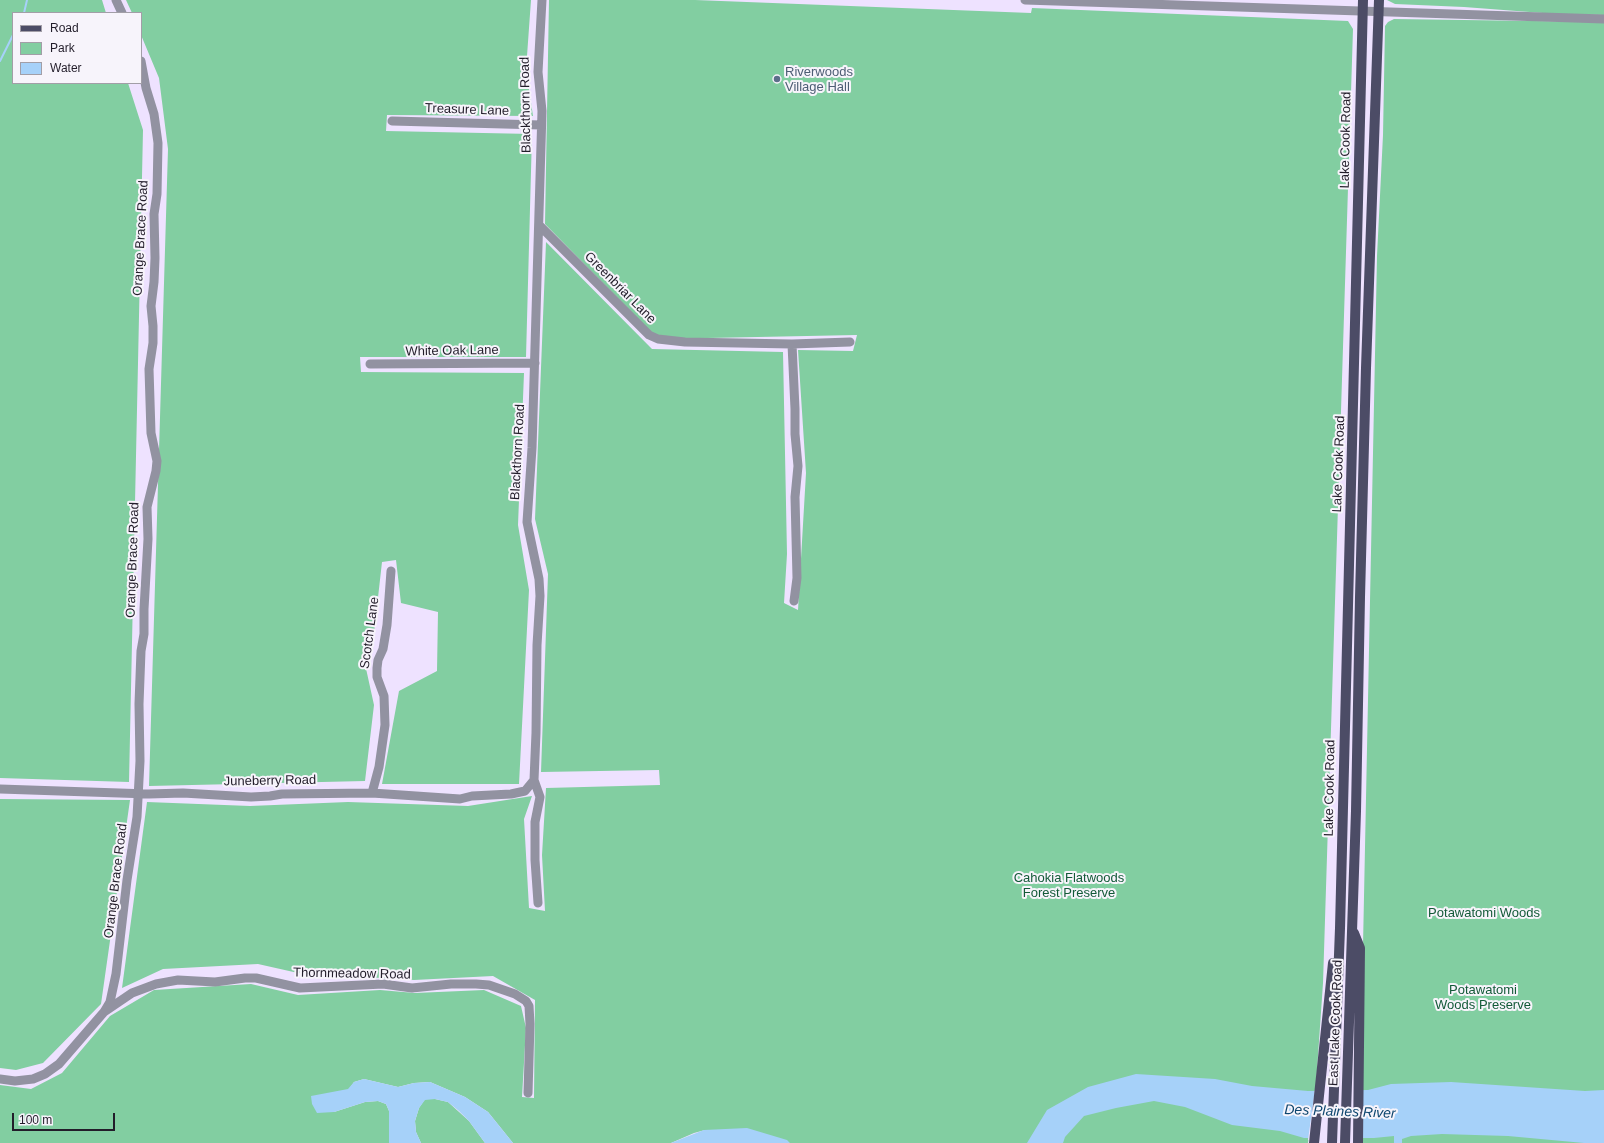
<!DOCTYPE html>
<style>
body{margin:0}
#map{position:relative;width:1604px;height:1143px;overflow:hidden;background:#eee2ff;font-family:Arial,sans-serif}
canvas{display:block}
.legend{position:absolute;left:12px;top:12px;width:130px;height:72px;box-sizing:border-box;background:#f7f4fb;border:1px solid #a29ea7;margin:0;padding:5px 7px;list-style:none;font-size:12px;color:#221d2a}
.legend li{display:flex;align-items:center;gap:8px;height:20px}
.legend b{width:20px;border:1px solid #a29ea7}
.scale{position:absolute;left:12px;top:1113px;width:103px;height:18px;box-sizing:border-box;border:2px solid #221d2a;border-top:0;padding-left:5px;font-size:12px;line-height:14px;white-space:nowrap;color:#221d2a;-webkit-text-stroke:3px #f7f4fb;paint-order:stroke}
</style>
<div id="map">
<canvas width="1604" height="1143"></canvas>
<ul class="legend">
<li><b style="height:5px;background:#4c4c66"></b>Road</li>
<li><b style="height:11px;background:#82cea1"></b>Park</li>
<li><b style="height:11px;background:#a6d1f9"></b>Water</li>
</ul>
<div class="scale">100 m</div>
</div>
<script>
const ctx = document.querySelector('canvas').getContext('2d');
ctx.lineJoin = 'round';
function fill(path, color) {
  ctx.fillStyle = color;
  ctx.fill(path, 'evenodd');
}
function shape(rows) {
  const path = new Path2D();
  for (const r of rows) {
    path.moveTo(r[0], r[1]);
    for (let i = 2; i < r.length; i += 2) path.lineTo(r[i], r[i + 1]);
  }
  return path;
}
function trace(path, color, width, dash) {
  ctx.strokeStyle = color;
  ctx.lineWidth = width;
  ctx.lineCap = dash ? 'butt' : 'round';
  ctx.setLineDash(dash || []);
  ctx.stroke(path);
}
function drawText(font, color, halo, rows, align = 'center') {
  ctx.font = font + ' Arial,sans-serif';
  ctx.lineWidth = 4;
  ctx.setLineDash([]);
  ctx.textBaseline = 'middle';
  ctx.strokeStyle = halo;
  ctx.fillStyle = color;
  for (const [text, x, y, turn = 0] of rows) {
    ctx.save();
    ctx.translate(x, y);
    ctx.rotate((+turn || 0) * Math.PI / 180);
    ctx.textAlign = isNaN(turn) ? turn : align;
    if (halo) ctx.strokeText(text, 0, 0);
    ctx.fillText(text, 0, 0);
    ctx.restore();
  }
}
fill(shape([
 [0,0,102,0,106,13,13,13,13,83,128,83,143,130,129,782,0,778],
 [126,0,531,0,526,70,533,116,387,115,386,131,532,134,526,357,360,357,361,372,524,373,518,525,529,590,519,784,382,784,399,691,437,671,438,612,401,603,396,560,382,562,374,633,365,664,374,705,365,781,149,786,168,149,159,78,141,35,141,13,132,13],
 [549,0,695,0,1031,13,1032,8,1348,21,1353,29,1323,983,1316,1085,1308,1143,687,1143,705,1130,694,1133,671,1143,513,1143,488,1112,465,1097,430,1082,414,1083,398,1087,364,1079,354,1082,334,1112,365,1102,378,1101,386,1104,389,1111,389,1143,0,1143,0,1085,31,1089,62,1073,110,1016,154,990,251,984,298,995,380,990,415,993,484,990,521,1006,526,1028,522,1097,534,1098,535,1000,493,976,414,980,298,973,258,964,163,969,122,988,147,802,250,806,348,802,468,806,532,796,524,819,529,908,545,911,542,855,546,788,660,785,659,770,541,772,548,574,535,519,546,242,652,349,783,352,787,554,784,603,798,610,806,473,798,350,853,351,857,335,658,339,545,224],
 [1387,0,1604,0,1604,15,1556,14,1464,7,1395,4],
 [1394,19,1604,22,1604,1143,1362,1143,1362,995,1377,256,1383,135,1385,26,1388,22],
 [0,799,130,800,101,1004,43,1063,16,1070,0,1068],
 [425,1099,435,1099,448,1102,469,1121,485,1143,421,1143,416,1132,415,1121,419,1108]
]), '#82cea1');
fill(shape([
 [1136,1074,1215,1079,1252,1086,1308,1091,1368,1090,1391,1084,1451,1082,1585,1091,1604,1090,1604,1143,1584,1143,1508,1136,1442,1134,1411,1136,1402,1139,1402,1143,1394,1143,1394,1136,1374,1138,1304,1138,1280,1131,1232,1125,1185,1107,1154,1101,1116,1108,1084,1116,1065,1137,1063,1143,1027,1143,1047,1110,1088,1087],
 [364,1079,398,1087,414,1083,430,1082,465,1097,488,1112,513,1143,485,1143,469,1121,459,1111,448,1102,435,1099,425,1100,419,1108,415,1121,416,1132,421,1143,389,1143,389,1111,386,1104,378,1101,365,1102,334,1112,317,1113,312,1104,311,1096,348,1089,354,1082],
 [747,1128,787,1140,790,1143,671,1143,704,1130]
]), '#a6d1f9');
fill(shape([
 [1363,1088,1362,1140,1308,1140,1315,1089]
]), '#eee2ff');
trace(shape([
 [24,13,27,0],
 [0,61,13,35]
]), '#a6d1f9', 2);
trace(shape([
 [116,0,122,13],
 [1025,0,1604,19],
 [392,121,541,125],
 [539,225,649,335,658,339,685,342,792,344,850,342],
 [792,344,795,409,795,434,798,466,795,497,797,578,794,601],
 [370,364,535,363],
 [0,789,149,794,183,793,251,797,270,796,282,794,372,793,460,799,472,796,511,794,525,791,534,780],
 [372,793,379,767,385,725,384,696,377,677,377,668,378,660,383,649,387,625,391,571],
 [538,903,535,860,535,822,540,797,534,780,536,733,537,645,540,596,539,579,527,522,532,448,542,111,538,72,542,0],
 [104,1012,110,1002,116,974,127,880,137,817,140,761,139,704,141,651,144,634,144,609,148,539,147,507,156,471,157,461,151,433,149,369,153,343,153,326,151,306,154,282,155,258,154,214,157,194,158,143,154,114,146,88,141,61],
 [0,1079,15,1081,33,1079,45,1074,59,1064,104,1012,132,993,156,984,178,980,215,982,245,978,256,978,300,988,383,984,412,988,451,984,476,984,489,985,515,994,526,1001,529,1006,530,1024,528,1093]
]), '#9292a1', 9);
trace(shape([
 [1354,933,1360,948,1358,1143],
 [1314,1143,1333,963],
 [1332,1143,1340,928,1363,0],
 [1345,1143,1356,811,1360,597,1366,368,1379,0]
]), '#4c4c66', 10);
for (const [x, y, r, color] of [
 [777,79,4,"#5c6f8a"]
]) {
  const dot = new Path2D();
  dot.arc(x, y, r, 0, 2 * Math.PI);
  ctx.fillStyle = color;
  ctx.fill(dot);
  trace(dot, '#f7f4fb', 1.5);
}
drawText('13px', '#4e5e75', '#f7f4fb', [
 ["Riverwoods",785,72],
 ["Village Hall",785,87]
], 'left');
drawText('13px', '#221d2a', '#f7f4fb', [
 ["Blackthorn Road",526,105,-91],
 ["Treasure Lane",467,110,2],
 ["Lake Cook Road",1346,140,-89],
 ["Orange Brace Road",141,238,-87],
 ["Greenbriar Lane",620,288,45],
 ["White Oak Lane",452,351,-1],
 ["Blackthorn Road",518,452,-87],
 ["Lake Cook Road",1339,464,-88],
 ["Orange Brace Road",133,560,-88],
 ["Scotch Lane",370,633,-82],
 ["Juneberry Road",270,781,-1],
 ["Lake Cook Road",1330,788,-89],
 ["Orange Brace Road",116,881,-83],
 ["Thornmeadow Road",352,974,1],
 ["East Lake Cook Road",1336,1023,-88]
]);
drawText('13px', '#135a38', '#f7f4fb', [
 ["Cahokia Flatwoods",1069,878],
 ["Forest Preserve",1069,893],
 ["Potawatomi Woods",1484,913],
 ["Potawatomi",1483,990],
 ["Woods Preserve",1483,1005]
]);
drawText('italic 14px', '#0e466f', '#f7f4fb', [
 ["Des Plaines River",1340,1112,2]
]);
</script>
